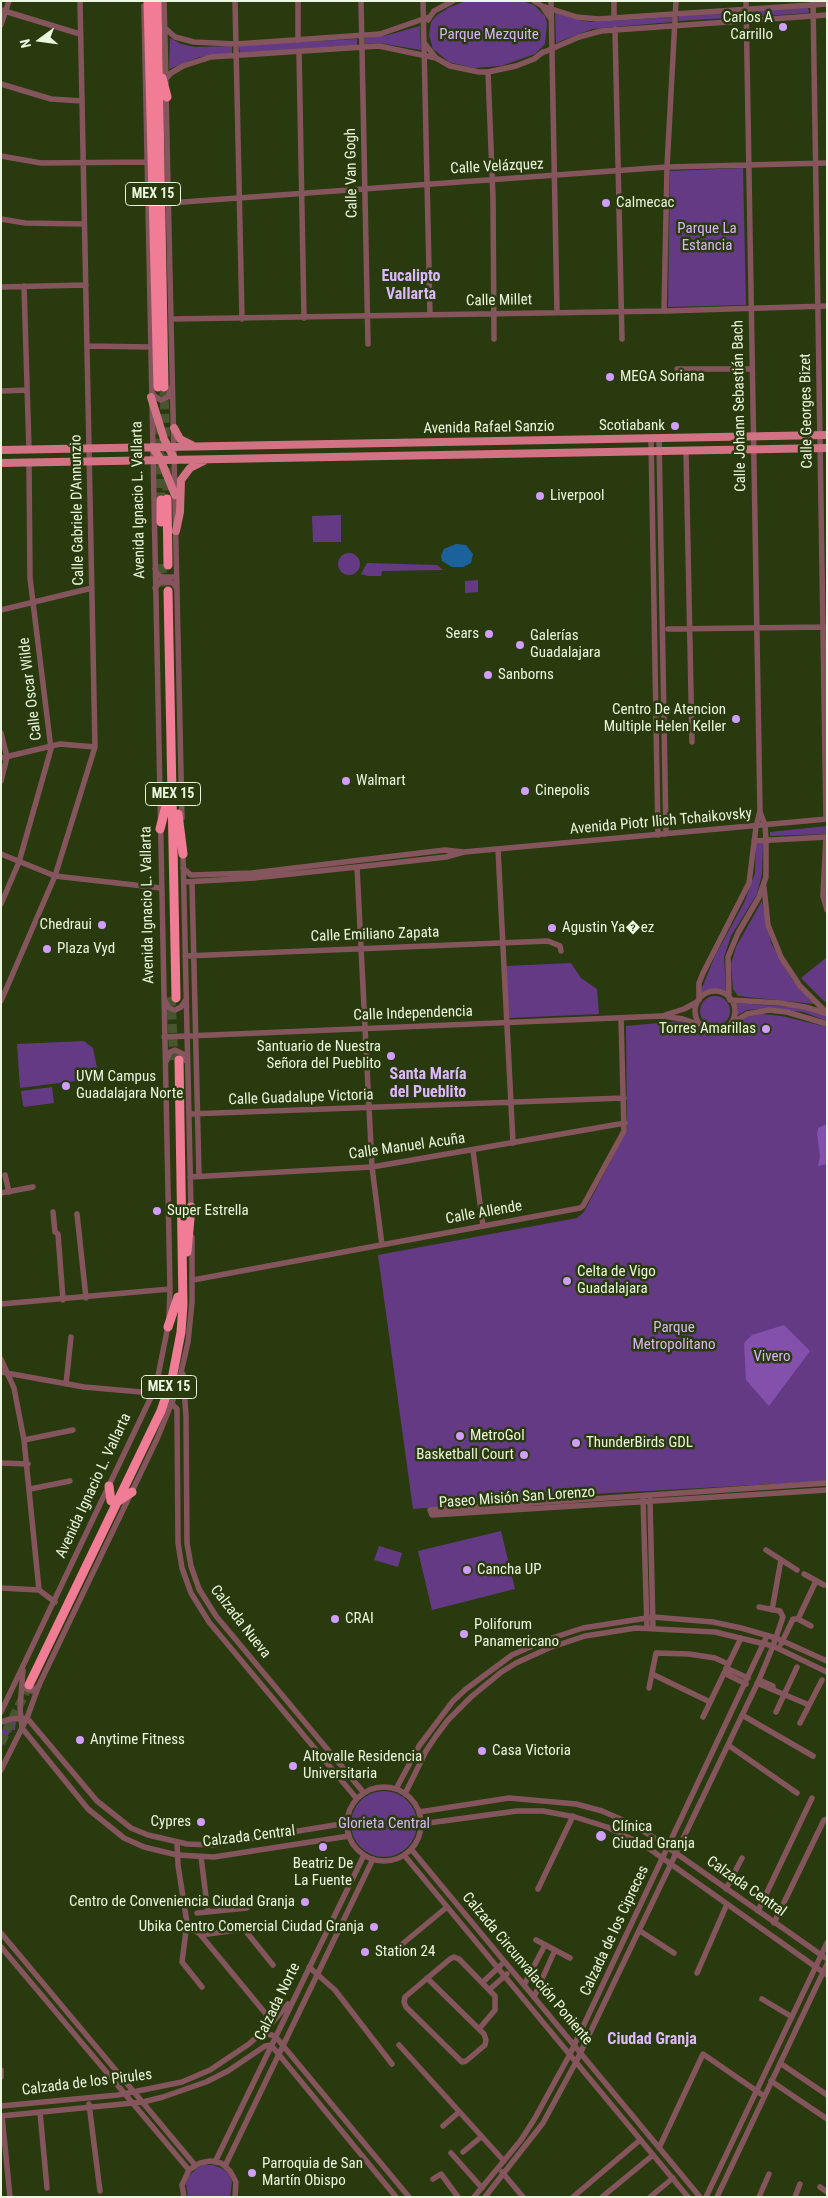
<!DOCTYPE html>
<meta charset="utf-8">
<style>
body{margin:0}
#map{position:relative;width:828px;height:2198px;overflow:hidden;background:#2a3a0f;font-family:"Roboto Condensed",sans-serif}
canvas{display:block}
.frame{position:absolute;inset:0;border:2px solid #eaf6dd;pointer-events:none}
.north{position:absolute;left:15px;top:15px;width:50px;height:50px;-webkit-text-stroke:4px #2a3a0f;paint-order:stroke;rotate:256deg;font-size:14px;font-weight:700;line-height:20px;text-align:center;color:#eaf6dd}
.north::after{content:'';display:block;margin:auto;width:18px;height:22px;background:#eaf6dd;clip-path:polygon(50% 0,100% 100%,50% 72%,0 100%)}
</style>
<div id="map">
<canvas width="828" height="2198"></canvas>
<div class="frame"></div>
<div class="north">N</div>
</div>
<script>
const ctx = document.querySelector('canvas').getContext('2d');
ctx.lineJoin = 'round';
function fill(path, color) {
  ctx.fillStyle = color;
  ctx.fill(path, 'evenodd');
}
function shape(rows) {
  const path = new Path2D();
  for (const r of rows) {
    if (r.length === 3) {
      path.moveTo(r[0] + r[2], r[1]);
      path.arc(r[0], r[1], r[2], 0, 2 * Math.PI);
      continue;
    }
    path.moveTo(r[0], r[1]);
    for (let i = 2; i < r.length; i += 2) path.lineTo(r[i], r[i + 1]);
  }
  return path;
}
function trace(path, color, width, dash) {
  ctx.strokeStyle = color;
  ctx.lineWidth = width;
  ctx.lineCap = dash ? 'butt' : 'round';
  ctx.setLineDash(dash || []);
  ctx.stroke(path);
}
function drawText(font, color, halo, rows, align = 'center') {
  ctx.font = font + ' "Roboto Condensed",sans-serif';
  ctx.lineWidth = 5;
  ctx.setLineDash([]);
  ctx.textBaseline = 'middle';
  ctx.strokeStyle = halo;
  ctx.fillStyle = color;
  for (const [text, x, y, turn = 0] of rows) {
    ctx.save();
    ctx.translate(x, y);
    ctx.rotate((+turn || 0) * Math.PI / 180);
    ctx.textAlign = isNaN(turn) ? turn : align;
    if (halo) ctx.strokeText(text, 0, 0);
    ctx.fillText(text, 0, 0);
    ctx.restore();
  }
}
fill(shape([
 [466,1,522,1,534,5,545,16,547,23,545,44,535,54,501,66,473,68,449,62,433,49,429,35,431,22,437,15,450,7],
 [808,7,809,13,749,17,748,12],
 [555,12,578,20,592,22,673,17,672,22,592,29,556,43],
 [742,12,742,17,678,21,679,16],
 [420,26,421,50,379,43,365,44,365,38,388,35],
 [170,38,181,44,195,47,232,46,232,55,200,57,169,69],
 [357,39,357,45,240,53,239,45],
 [743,168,746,305,668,307,670,171],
 [341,515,341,542,313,542,312,516],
 [349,564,11],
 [367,563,437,565,443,570,382,571,381,576,368,576,361,574],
 [478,580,478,592,465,593,465,581],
 [827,826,827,834,770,836,770,832],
 [763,843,762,874,757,894,731,936,724,957,726,991,716,989,700,993,715,956,744,903,755,873,756,844],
 [762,901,771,943,793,981,814,1004,738,996,733,989,731,964,736,947],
 [827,957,827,1000,825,1002,801,978],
 [571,963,581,978,597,989,599,1014,509,1018,506,966],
 [715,1011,15],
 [736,1003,804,1008,827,1015,827,1021,803,1012,769,1008,747,1010,736,1016,738,1009],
 [762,1014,782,1016,827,1027,827,1481,593,1494,413,1509,378,1255,577,1218,584,1212,627,1130,626,1026,681,1021,712,1034,720,1034,730,1030,746,1017],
 [84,1041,93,1048,99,1078,20,1088,17,1044],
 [52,1087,54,1103,24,1107,23,1105,21,1091],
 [501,1531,515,1589,432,1610,418,1551],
 [379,1546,402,1553,398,1567,374,1560],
 [16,1721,15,1730,11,1730,1,1748,2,1731,5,1723],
 [384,1824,33],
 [203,2165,213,2165,221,2168,228,2173,232,2182,230,2197,188,2197,186,2184,189,2176,196,2169]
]), '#643a84');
fill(shape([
 [827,1124,827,1164,818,1166,820,1156,817,1134,818,1128],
 [784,1325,810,1351,769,1406,746,1380,744,1343,752,1335]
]), '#8351ab');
fill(shape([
 [456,544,466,545,473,554,471,563,463,567,452,567,442,561,441,556,444,549]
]), '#1b629c');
trace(shape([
 [164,387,167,499],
 [159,425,161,500],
 [162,564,163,591],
 [171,997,174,1061],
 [1,1743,29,1685]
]), '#47562e', 9, [9, 4.5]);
trace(shape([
 [164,1,166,83],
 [235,1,242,319],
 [298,1,298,40],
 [361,1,368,344],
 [423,1,430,315],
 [534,1,542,6,551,19],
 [551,1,557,312],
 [614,1,614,18],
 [813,1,826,819],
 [144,6,170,1289,169,1316],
 [542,6,577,17,598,19,827,4],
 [1,10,80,34],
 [428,20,434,11,453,1],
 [1,25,9,1],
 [165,28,175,37,194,42,236,44,380,34,429,17],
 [615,29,622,339],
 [425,44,436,58,450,66,479,72,488,72,516,66,534,59,543,52],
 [299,51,304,318],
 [542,53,579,37,601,31,827,15],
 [488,72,493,198,494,339],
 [166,79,171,73,183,66,211,57,379,46,436,58],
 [1,84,51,99,82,101],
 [166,95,182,818],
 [1,156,41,163,147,162],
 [169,203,667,167,827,163],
 [1,219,25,223,84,224],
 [24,286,29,450],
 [1,287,86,285],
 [664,311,667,167,676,1],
 [172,319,664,311,827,306],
 [87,346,150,347],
 [677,369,752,369],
 [1,391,27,390],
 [152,391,154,396,161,400,168,397,171,388],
 [651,438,658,835],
 [659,438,666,834],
 [686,452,692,742],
 [155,569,158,575,163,577,176,577],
 [155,588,160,582,166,582,173,583,177,589],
 [1,610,92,588],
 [668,629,825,627],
 [1,733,7,757,1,781],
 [1,758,60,744,95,747],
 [826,837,823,896,827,910],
 [754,841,827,837],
 [498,849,513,1143],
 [183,853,191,1208],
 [1,854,55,876,161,888],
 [357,867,372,1167,382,1245],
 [183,868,191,875,252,873,445,850,464,852],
 [184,882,254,878,357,867,446,857,464,852,827,819],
 [192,882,199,1176],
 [764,887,768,925,781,957,800,986,827,1013],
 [1,904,19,862,51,749,30,578,29,463],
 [185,956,548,941,560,946,561,951],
 [715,1011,20],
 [729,998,728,957,738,933,759,897,766,877,766,840,765,825,760,812],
 [164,999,169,1008,175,1010,181,1007,185,1001],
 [699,1000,699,983,703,973,749,883,756,827,760,811,746,1],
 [730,1000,780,1003,805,1007,825,1013],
 [1,1001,55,876,95,747,80,1],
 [665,1015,684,1009,697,1002],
 [730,1024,747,1014,769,1010,787,1012,827,1024],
 [164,1037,662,1016,683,1019,701,1025],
 [166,1062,170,1052,175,1050,183,1054,186,1061],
 [189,1114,624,1098],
 [473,1150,483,1226],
 [5,1175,9,1192],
 [190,1177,372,1167,625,1123],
 [1,1193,33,1187],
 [53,1212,55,1232,58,1234,63,1300],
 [77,1214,86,1298],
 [193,1280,580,1208,583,1206,624,1131,621,1018],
 [1,1304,170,1289],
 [1,1359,14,1388,24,1440,39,1590],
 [1,1372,84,1387,153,1393],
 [183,1374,186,1416,187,1543,191,1566,199,1589,216,1616,364,1793],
 [66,1384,71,1337],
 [172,1404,177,1409,178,1543,182,1568,191,1593,209,1622,357,1799],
 [24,1440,73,1430],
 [1,1463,28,1464],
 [827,1483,430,1510,432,1515,827,1490],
 [30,1489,70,1481],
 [643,1498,647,1628],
 [650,1500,653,1628],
 [766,1550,797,1570],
 [804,1574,824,1585],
 [1,1588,39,1590,55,1602],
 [772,1610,781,1560],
 [798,1619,816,1581],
 [781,1644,793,1619,798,1619,811,1626],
 [726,1668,748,1678],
 [23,1670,20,1708,22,1728,88,1809,124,1838,144,1847,177,1855,214,1857,349,1836],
 [724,1673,746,1684],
 [652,1674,710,1702],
 [759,1680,773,1686,773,1688],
 [757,1683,809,1705],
 [22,1687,32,1691,39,1686],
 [649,1688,656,1653,689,1654,715,1658,728,1664],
 [1,1712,153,1393,158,1376,168,1326],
 [776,1712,797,1667],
 [742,1715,813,1756],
 [703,1717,741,1638],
 [1,1722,11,1719,27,1718,97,1801,131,1828,148,1835,187,1844,213,1845,347,1823],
 [800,1723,822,1680],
 [728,1745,797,1793],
 [1,1770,27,1718,39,1685,157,1439,177,1390,188,1342,192,1302,192,1237],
 [384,1824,37],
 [396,1789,419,1746,453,1701,466,1689,512,1655,546,1640,583,1628,653,1617,713,1622,741,1628,776,1638,827,1661],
 [405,1794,426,1751,436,1736,448,1720,472,1696,500,1673,516,1663,549,1648,585,1636,636,1628,715,1632,773,1646,827,1672],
 [419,1812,509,1798,576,1804,602,1811,625,1821,650,1835,827,1959],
 [421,1824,517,1811,543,1811,575,1817,607,1827,644,1845,827,1975],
 [177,1842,178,1865,187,1923,182,1962,202,1987],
 [411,1849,700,2197],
 [404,1855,688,2197],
 [201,1857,208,1912],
 [538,1889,573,1816],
 [726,1889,742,1858],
 [758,1911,812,1798],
 [197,1913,247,1908],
 [187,1923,191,1929,199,1933,266,2014],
 [774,1923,824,1820,827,1819],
 [640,1931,674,1953],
 [1,1933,195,2165],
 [201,1935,244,1929,273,1965],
 [536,1940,570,1958],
 [1,1947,189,2170],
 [389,1955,447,1907],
 [309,1967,335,1990,392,2064],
 [697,1973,727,1904],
 [427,1978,484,2034,486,2040,485,2045,466,2061,462,2062,406,2007,404,2002,405,1997,450,1959,454,1957,459,1959,495,1996,495,2010,479,2029],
 [483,1982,501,1965],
 [524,1985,545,1945],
 [490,1989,507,1974],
 [534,1997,555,1950],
 [762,1999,792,2017],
 [260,2036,268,2034,275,2036,409,2197],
 [399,2045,504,2161],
 [780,2063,827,2095],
 [1,2070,1,2077],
 [771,2081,827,2119],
 [89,2104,100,2191],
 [1,2106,118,2095,182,2082,210,2070,249,2044,272,2023,288,2004],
 [40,2112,47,2188],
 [1,2116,143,2102,163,2097,206,2082,228,2071,265,2046,271,2045,396,2197],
 [2,2116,10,2197],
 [443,2126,459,2112],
 [659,2148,703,2054,764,2096],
 [463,2152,481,2137],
 [451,2153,482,2188],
 [215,2162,364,1855],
 [225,2166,373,1859],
 [502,2172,523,2197],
 [433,2179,441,2174,458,2197],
 [820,2187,827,2192],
 [184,2197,182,2185,189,2170,200,2163,210,2161,221,2163,230,2171,236,2182,235,2197],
 [474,2197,521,2140,535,2118,570,2054,767,1636],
 [485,2197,543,2123,576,2062,759,1680,773,1646,783,1617,780,1611,759,1607],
 [573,2197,640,2140],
 [602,2197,653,2155],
 [650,2197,673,2178],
 [706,2197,827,1943],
 [717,2197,827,1964],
 [759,2197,769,2174],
 [795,2197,800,2184]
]), '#85555d', 5.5);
trace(shape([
 [151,397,164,439,175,460],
 [174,428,180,439,192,445],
 [152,447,160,458,175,495],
 [1,450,827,435],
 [1,463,827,448],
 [176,531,180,512,181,480,190,468,204,461]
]), '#d27285', 8);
trace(shape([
 [148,1,158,387],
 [157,1,164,387],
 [162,78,167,97],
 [167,499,168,565],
 [161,500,161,522],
 [168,591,176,998],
 [178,814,183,854],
 [160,829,167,802],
 [187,1252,191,1207],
 [168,1327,178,1297],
 [109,1486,111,1501],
 [117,1502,132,1492],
 [29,1685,161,1411,172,1379,181,1332,183,1305,179,1060]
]), '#f07c95', 9);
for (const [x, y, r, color] of [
 [783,27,5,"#d19dfe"],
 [606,203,5,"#d19dfe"],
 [610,377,5,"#d19dfe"],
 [675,426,5,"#d19dfe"],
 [540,496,5,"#d19dfe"],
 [489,634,5,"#d19dfe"],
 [520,645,5,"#d19dfe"],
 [488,675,5,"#d19dfe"],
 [736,719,5,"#d19dfe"],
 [346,781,5,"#d19dfe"],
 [525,791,5,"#d19dfe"],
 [102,925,5,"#d19dfe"],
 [552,928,5,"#d19dfe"],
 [47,949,5,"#d19dfe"],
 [766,1029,5,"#d19dfe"],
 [391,1056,5,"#d19dfe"],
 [66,1086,5,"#d19dfe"],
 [157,1211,5,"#d19dfe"],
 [567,1281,5,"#d19dfe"],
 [460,1436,5,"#d19dfe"],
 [576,1443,5,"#d19dfe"],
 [524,1455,5,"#d19dfe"],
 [467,1570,5,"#d19dfe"],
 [335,1619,5,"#d19dfe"],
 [464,1634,5,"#d19dfe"],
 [80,1740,5,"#d19dfe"],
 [482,1751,5,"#d19dfe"],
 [293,1766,5,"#d19dfe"],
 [201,1822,5,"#d19dfe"],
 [601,1836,6,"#d19dfe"],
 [323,1847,5,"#d19dfe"],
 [305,1902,5,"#d19dfe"],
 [374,1927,5,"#d19dfe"],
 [365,1952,5,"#d19dfe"],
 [252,2173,5,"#d19dfe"]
]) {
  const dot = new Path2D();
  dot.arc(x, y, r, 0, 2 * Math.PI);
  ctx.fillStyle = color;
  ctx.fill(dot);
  trace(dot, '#2a3a0f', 2);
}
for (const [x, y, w] of [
 [153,194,55],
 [173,794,55],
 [169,1387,55]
]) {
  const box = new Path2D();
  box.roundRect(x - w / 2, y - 11.5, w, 23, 4);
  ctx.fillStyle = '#2a3a0f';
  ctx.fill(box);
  trace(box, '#eaf6dd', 1);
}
drawText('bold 14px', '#eaf6dd', null, [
 ["MEX 15",153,194],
 ["MEX 15",173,794],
 ["MEX 15",169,1387]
]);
drawText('15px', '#eaf6dd', '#2a3a0f', [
 ["Carlos A",773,18,"right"],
 ["Carrillo",773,35,"right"],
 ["Calmecac",616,203],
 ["MEGA Soriana",620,377],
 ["Scotiabank",665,426,"right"],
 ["Liverpool",550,496],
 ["Sears",479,634,"right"],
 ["Galerías",530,636],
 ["Guadalajara",530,653],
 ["Sanborns",498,675],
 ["Centro De Atencion",726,710,"right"],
 ["Multiple Helen Keller",726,727,"right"],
 ["Walmart",356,781],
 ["Cinepolis",535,791],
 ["Chedraui",92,925,"right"],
 ["Agustin Ya�ez",562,928],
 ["Plaza Vyd",57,949],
 ["Torres Amarillas",756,1029,"right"],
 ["Santuario de Nuestra",381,1047,"right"],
 ["Señora del Pueblito",381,1064,"right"],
 ["UVM Campus",76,1077],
 ["Guadalajara Norte",76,1094],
 ["Super Estrella",167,1211],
 ["Celta de Vigo",577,1272],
 ["Guadalajara",577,1289],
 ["MetroGol",470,1436],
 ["ThunderBirds GDL",586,1443],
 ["Basketball Court",514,1455,"right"],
 ["Cancha UP",477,1570],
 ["CRAI",345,1619],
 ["Poliforum",474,1625],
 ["Panamericano",474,1642],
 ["Anytime Fitness",90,1740],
 ["Casa Victoria",492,1751],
 ["Altovalle Residencia",303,1757],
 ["Universitaria",303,1774],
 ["Cypres",191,1822,"right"],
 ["Clínica",612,1827],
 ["Ciudad Granja",612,1844],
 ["Beatriz De",323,1864,"center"],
 ["La Fuente",323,1881,"center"],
 ["Centro de Conveniencia Ciudad Granja",295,1902,"right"],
 ["Ubika Centro Comercial Ciudad Granja",364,1927,"right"],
 ["Station 24",375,1952],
 ["Parroquia de San",262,2164],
 ["Martín Obispo",262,2181]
], 'left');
drawText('15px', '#d9b4fb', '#2a3a0f', [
 ["Parque Mezquite",489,35],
 ["Parque La",707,229],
 ["Estancia",707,246],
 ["Parque",674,1328],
 ["Metropolitano",674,1345],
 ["Vivero",772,1357],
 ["Glorieta Central",384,1824]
]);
drawText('15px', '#eaf6dd', '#2a3a0f', [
 ["Calle Velázquez",497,167,-3],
 ["Calle Van Gogh",352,173,-91],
 ["Calle Millet",499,301,-1],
 ["Calle Johann Sebastián Bach",740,406,-91],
 ["Calle Georges Bizet",807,411,-91],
 ["Avenida Rafael Sanzio",489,428,-1],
 ["Avenida Ignacio L. Vallarta",139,500,-91],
 ["Calle Gabriele D'Annunzio",78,510,-91],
 ["Calle Oscar Wilde",31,689,-97],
 ["Avenida Piotr Ilich Tchaikovsky",661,822,-5],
 ["Avenida Ignacio L. Vallarta",148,905,-91],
 ["Calle Emiliano Zapata",375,935,-2],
 ["Calle Independencia",413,1014,-2],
 ["Calle Guadalupe Victoria",301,1098,-2],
 ["Calle Manuel Acuña",407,1147,-8],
 ["Calle Allende",484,1213,-10],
 ["Avenida Ignacio L. Vallarta",94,1486,-65],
 ["Paseo Misión San Lorenzo",517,1498,-4],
 ["Calzada Nueva",240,1622,52],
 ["Calzada Central",249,1837,-7],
 ["Calzada Central",746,1887,35],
 ["Calzada de los Cipreces",615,1931,-65],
 ["Calzada Circunvalación Poniente",527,1969,50],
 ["Calzada Norte",278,2002,-64],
 ["Calzada de los Pirules",87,2083,-7]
]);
drawText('bold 16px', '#dcb8fc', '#2a3a0f', [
 ["Eucalipto",411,277],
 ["Vallarta",411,295],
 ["Santa María",428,1075],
 ["del Pueblito",428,1093],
 ["Ciudad Granja",652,2040]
]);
</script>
